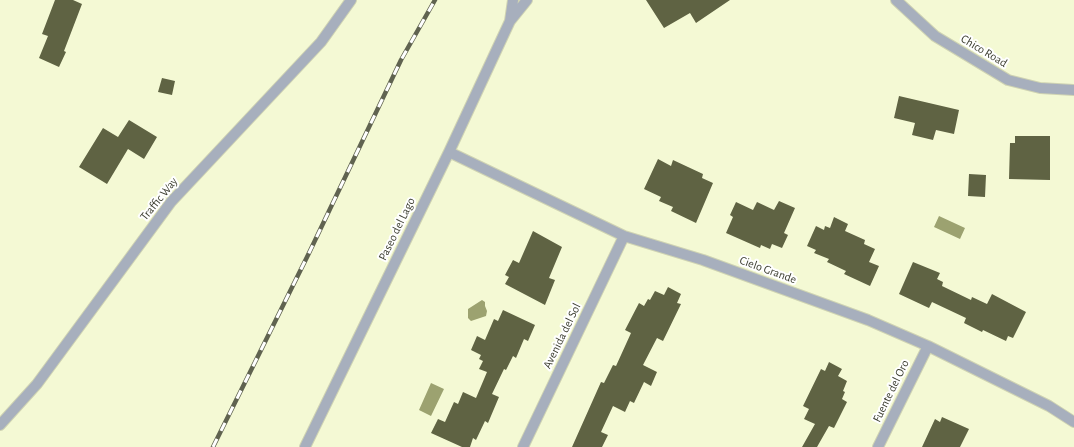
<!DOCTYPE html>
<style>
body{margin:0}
canvas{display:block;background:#f4f9d4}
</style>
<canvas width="1074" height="447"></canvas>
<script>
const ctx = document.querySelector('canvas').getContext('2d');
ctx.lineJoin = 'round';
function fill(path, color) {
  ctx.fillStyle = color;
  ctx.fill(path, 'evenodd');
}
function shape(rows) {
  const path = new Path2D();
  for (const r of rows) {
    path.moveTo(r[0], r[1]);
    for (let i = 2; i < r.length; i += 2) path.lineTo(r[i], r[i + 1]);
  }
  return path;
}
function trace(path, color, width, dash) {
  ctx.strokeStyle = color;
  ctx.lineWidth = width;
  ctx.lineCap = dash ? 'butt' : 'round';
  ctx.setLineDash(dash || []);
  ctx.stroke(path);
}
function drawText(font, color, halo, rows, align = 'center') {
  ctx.font = font + ' "Alegreya Sans",sans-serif';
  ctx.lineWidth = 4;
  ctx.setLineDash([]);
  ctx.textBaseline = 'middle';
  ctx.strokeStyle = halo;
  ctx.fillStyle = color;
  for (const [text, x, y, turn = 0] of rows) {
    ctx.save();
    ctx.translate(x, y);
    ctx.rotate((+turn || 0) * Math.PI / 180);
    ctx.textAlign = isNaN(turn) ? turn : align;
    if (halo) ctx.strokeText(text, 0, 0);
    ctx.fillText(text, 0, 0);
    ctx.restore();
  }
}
fill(shape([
 [939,216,965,228,960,239,934,227],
 [482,300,485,302,485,306,487,311,486,316,471,321,468,318,468,309],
 [431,383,444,389,431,416,419,410]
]), '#9ca270');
fill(shape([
 [55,0,73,0,82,4,64,51,66,52,59,67,39,58,48,36,42,34],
 [646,0,730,0,696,23,690,13,664,28],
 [162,78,175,81,172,95,158,92],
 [899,96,959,110,954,134,936,130,933,140,912,135,915,123,894,118],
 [129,120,157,137,144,159,128,149,107,184,79,167,103,128,118,137],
 [1015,136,1050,136,1050,180,1009,179,1010,143,1015,143],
 [658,159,671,166,673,160,703,174,702,178,713,183,696,223,671,211,673,207,659,201,661,197,644,189],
 [969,174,986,175,985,197,968,196],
 [779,201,795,208,784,233,788,235,782,248,772,244,770,249,761,245,760,248,726,233,733,217,730,215,736,202,753,210,757,202,774,210],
 [834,217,848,224,845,231,865,240,864,244,875,249,869,262,879,266,870,286,844,274,846,271,827,262,829,259,814,253,816,250,807,246,816,226,824,230,825,226,830,228],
 [533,231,562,247,549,278,555,280,545,305,505,284,509,277,505,275,513,260,519,263],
 [913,262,940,273,937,279,943,282,942,286,971,300,972,297,987,304,992,294,1026,312,1013,338,1008,336,1006,341,983,330,982,332,964,323,966,318,932,302,929,308,899,294],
 [668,287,681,294,677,303,681,304,663,341,657,338,643,365,657,372,651,386,644,382,634,403,630,401,625,412,613,406,601,432,608,435,602,447,572,447,601,382,604,383,613,365,616,366,631,333,625,330,639,303,644,306,648,299,650,300,655,291,664,295],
 [503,310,535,325,528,341,524,339,516,358,513,356,506,370,504,369,492,394,499,397,488,423,485,421,476,440,473,438,470,447,462,447,431,433,438,419,445,422,454,402,458,404,463,392,476,398,487,372,479,369,483,361,479,359,481,355,471,350,477,336,485,340,494,319,498,321],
 [829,362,842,369,838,376,847,381,843,391,845,392,842,399,847,402,834,428,829,426,817,447,802,447,815,424,804,419,809,409,803,406,821,369,825,371],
 [942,417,969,429,960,447,922,447,935,419,940,422]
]), '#5f6343');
const minor = shape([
 [896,0,935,36,1008,80,1040,88,1074,90],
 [510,21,527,0],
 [449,152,624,236,703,260,868,320,928,346,1049,406,1074,422],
 [305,447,449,152,510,21,513,0],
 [523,447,624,236],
 [878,447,928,346]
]);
const tertiary = shape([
 [0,425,37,384,171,202,321,42,351,0]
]);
trace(minor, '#cfd3b3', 12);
trace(tertiary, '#cfd3b3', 12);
trace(minor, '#a7afbd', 10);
trace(tertiary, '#a7afbd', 10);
const rail = shape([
 [213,447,309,253,401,60,435,0]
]);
trace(rail, '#606350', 4.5);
trace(rail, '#fff', 3, [9]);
drawText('12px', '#3b3d2f', '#fff', [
 ["Chico Road",984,51,31],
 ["Traffic Way",159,199,-51],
 ["Paseo del Lago",397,229,-64],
 ["Cielo Grande",768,270,20],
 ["Avenida del Sol",562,336,-64],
 ["Fuente del Oro",891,391,-64]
]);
</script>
